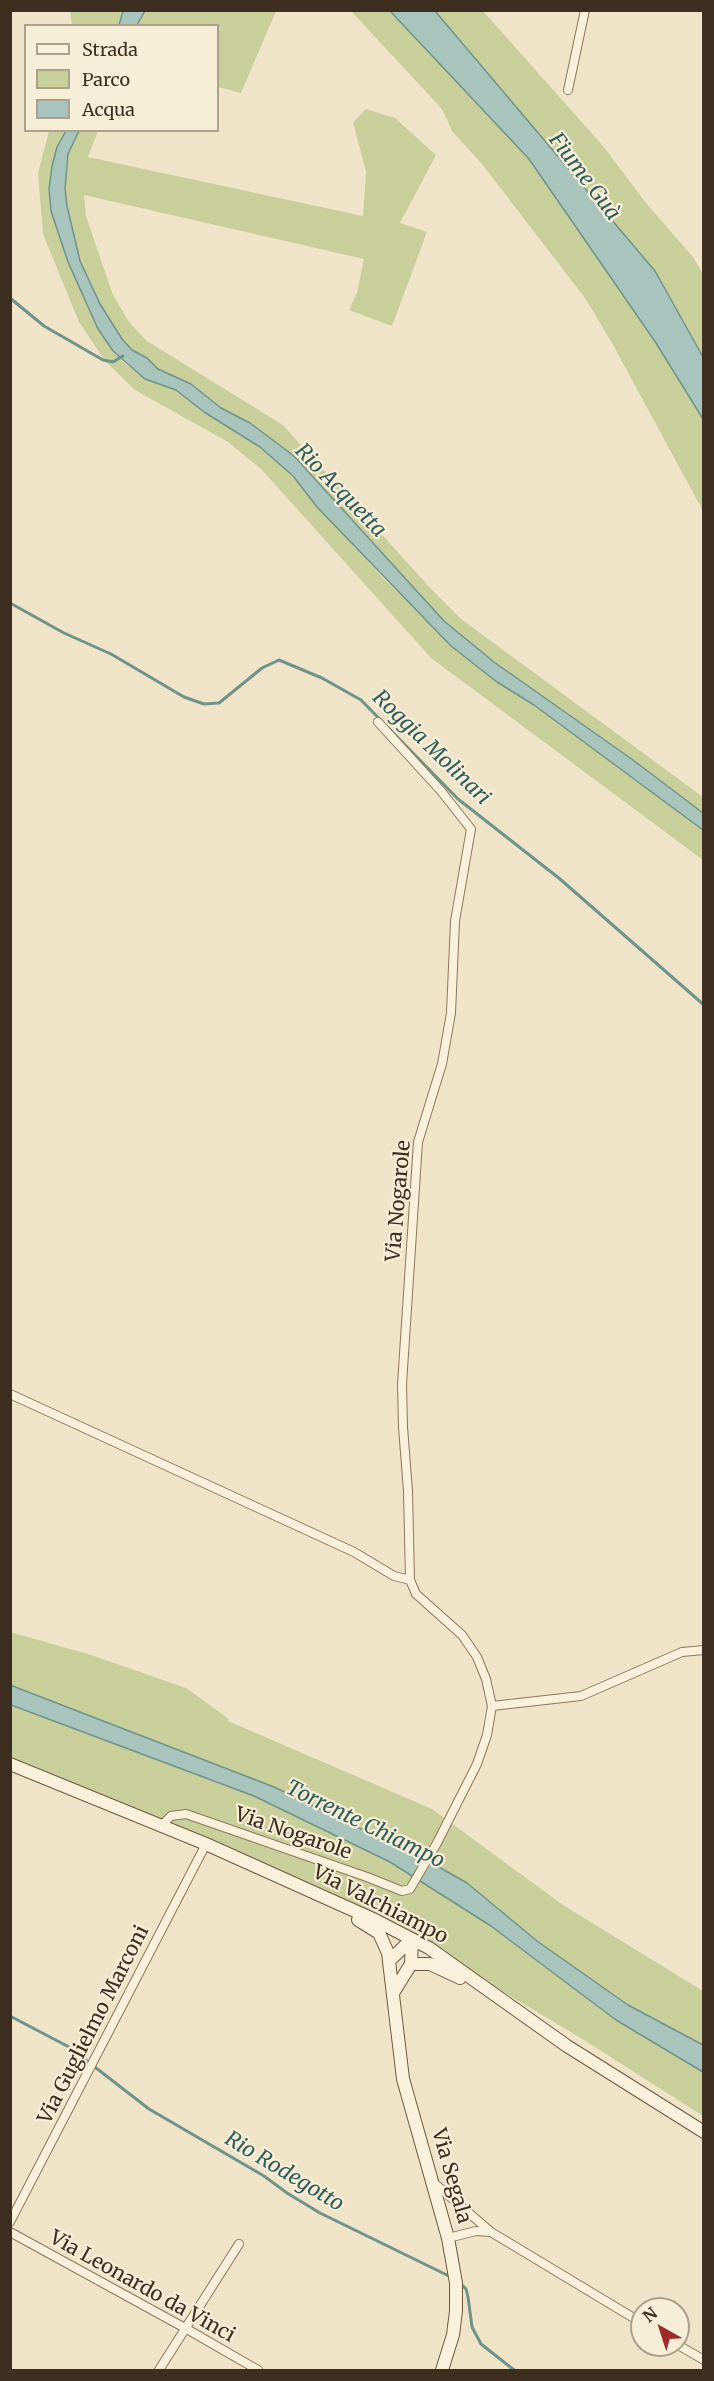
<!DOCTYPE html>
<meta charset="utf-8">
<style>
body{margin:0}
#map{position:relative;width:714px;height:2381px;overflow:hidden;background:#f0e4c8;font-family:Merriweather,serif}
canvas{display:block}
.frame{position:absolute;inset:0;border:12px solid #3d2e20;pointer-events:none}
.legend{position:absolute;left:24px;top:24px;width:195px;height:108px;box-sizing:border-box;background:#f7eed8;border:2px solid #ada18e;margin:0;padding:8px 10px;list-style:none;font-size:18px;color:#3d2e20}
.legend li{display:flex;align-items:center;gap:12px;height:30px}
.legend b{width:30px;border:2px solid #ada18e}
.north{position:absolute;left:630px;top:2297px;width:60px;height:60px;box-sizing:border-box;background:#f7eed8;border:2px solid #ada18e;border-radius:50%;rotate:321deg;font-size:16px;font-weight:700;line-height:24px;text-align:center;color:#3d2e20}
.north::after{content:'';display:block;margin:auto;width:21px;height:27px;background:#9e2a2b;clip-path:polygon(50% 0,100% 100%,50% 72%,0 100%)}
</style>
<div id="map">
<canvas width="714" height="2381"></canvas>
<div class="frame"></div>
<ul class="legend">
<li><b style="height:8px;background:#faf1dc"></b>Strada</li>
<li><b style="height:16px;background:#c9cf9b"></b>Parco</li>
<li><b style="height:16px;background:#a9c4bc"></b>Acqua</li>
</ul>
<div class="north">N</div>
</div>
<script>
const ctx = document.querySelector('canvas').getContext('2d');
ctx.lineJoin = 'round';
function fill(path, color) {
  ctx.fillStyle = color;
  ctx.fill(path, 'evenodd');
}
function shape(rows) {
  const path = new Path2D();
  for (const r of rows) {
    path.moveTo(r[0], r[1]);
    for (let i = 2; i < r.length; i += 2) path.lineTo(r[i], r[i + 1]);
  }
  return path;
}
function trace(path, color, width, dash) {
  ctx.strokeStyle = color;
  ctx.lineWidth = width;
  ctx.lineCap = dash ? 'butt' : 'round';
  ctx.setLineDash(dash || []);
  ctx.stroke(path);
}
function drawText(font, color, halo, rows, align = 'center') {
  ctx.font = font + ' Merriweather,serif';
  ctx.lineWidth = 4.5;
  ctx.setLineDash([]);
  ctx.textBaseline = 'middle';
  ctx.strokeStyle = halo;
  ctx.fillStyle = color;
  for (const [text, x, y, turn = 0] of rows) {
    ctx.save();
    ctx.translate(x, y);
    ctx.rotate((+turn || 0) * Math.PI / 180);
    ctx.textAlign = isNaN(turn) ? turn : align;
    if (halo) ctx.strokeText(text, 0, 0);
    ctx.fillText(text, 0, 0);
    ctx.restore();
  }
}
fill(shape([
 [70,11,123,11,119,26,72,25],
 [145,11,276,11,241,93,218,87,218,26,137,26],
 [351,11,390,11,529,159,656,343,703,419,703,511,612,343,585,298,482,164,452,131,442,109],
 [435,11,483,11,603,146,646,203,693,257,703,274,703,357,655,271],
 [366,109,395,118,436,155,400,223,427,232,392,326,349,310,357,293,364,259,84,195,86,216,113,295,129,322,147,341,283,425,432,590,461,619,703,797,703,813,633,760,494,662,444,621,294,456,250,423,221,408,191,384,158,369,147,358,132,351,122,339,100,304,80,261,67,206,65,189,68,154,79,131,98,131,88,157,363,216,366,172,353,122],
 [49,131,66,131,57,147,49,189,113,351,126,365,176,390,277,460,385,580,475,665,534,705,703,830,703,860,431,658,262,470,228,442,135,390,105,361,79,322,43,234,38,173],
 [10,1632,91,1655,186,1688,229,1719,228,1721,432,1809,563,1905,703,1991,703,2045,628,2005,537,1941,467,1883,432,1863,274,1787,11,1685],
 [10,1705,254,1796,390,1862,491,1926,616,2020,703,2072,703,2116,584,2040,386,1922,11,1765]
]), '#c9cf9b');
const water = shape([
 [123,11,123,10,145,11,137,25,119,25,123,11],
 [390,11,435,11,655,271,703,357,703,419,656,343,529,159,390,11],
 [66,131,79,131,68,154,65,189,67,206,80,261,100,304,122,339,132,350,147,358,158,369,191,384,221,408,250,423,294,456,444,621,494,662,633,760,703,813,703,830,534,705,497,682,451,646,317,507,293,476,260,447,204,412,176,390,145,379,113,351,98,329,68,262,51,211,49,189,52,166,57,147,66,131],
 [10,1685,274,1787,432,1863,467,1883,537,1941,628,2005,703,2045,703,2072,616,2020,491,1926,390,1862,254,1796,11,1705,10,1685]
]);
fill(water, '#a9c4bc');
trace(water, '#6f938a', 1.5);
trace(shape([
 [10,298,44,326,103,360,113,362,123,356],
 [10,603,64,633,111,654,184,697,204,704,219,703,262,668,279,660,322,678,361,700,458,799,560,879,704,1005],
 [10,2016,69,2047,149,2109,264,2176,287,2193,320,2213,451,2277],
 [459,2282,466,2289,468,2297,472,2327,481,2344,514,2370]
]), '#6f938a', 3);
const street = shape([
 [568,90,585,10],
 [10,1394,354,1552,394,1576,410,1580],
 [492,1706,581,1696,682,1652,704,1650],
 [161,1826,171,1816,186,1814,367,1877,402,1891,410,1889,437,1843,477,1764,487,1735,492,1706,486,1679,477,1657,462,1635,416,1594,410,1580,408,1491,403,1427,402,1384,418,1142,442,1064,451,1013,455,921,471,829,441,791,378,722],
 [433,2182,491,2232,642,2323],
 [10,2222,206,1844],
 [10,2232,185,2328,258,2370],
 [448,2238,476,2231,491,2232],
 [678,2345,704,2360],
 [159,2370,239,2244]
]);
const secondary = shape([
 [10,1764,206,1844,375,1920,429,1948,567,2046,704,2132],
 [358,1920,379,1933,388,1953,403,2079,448,2238,456,2283,456,2311,453,2335,442,2370],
 [389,1961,412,1939],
 [411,1964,430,1964,460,1978],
 [393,1993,411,1964,412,1939]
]);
trace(street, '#8d765c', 10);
trace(secondary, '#6f573f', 14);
trace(street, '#faf1dc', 8);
trace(secondary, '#faf1dc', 12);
drawText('20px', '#3d2e20', '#f7eed8', [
 ["Via Nogarole",399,1201,-85],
 ["Via Nogarole",293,1834,19],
 ["Via Valchiampo",380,1905,27],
 ["Via Guglielmo Marconi",94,2025,-63],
 ["Via Segala",451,2176,74],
 ["Via Leonardo da Vinci",142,2287,29]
]);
drawText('italic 21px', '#2f5d5a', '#f7eed8', [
 ["Fiume Guà",584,177,53],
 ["Rio Acquetta",340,491,46],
 ["Roggia Molinari",431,748,44],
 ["Torrente Chiampo",365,1825,26],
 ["Rio Rodegotto",284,2172,31]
]);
</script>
